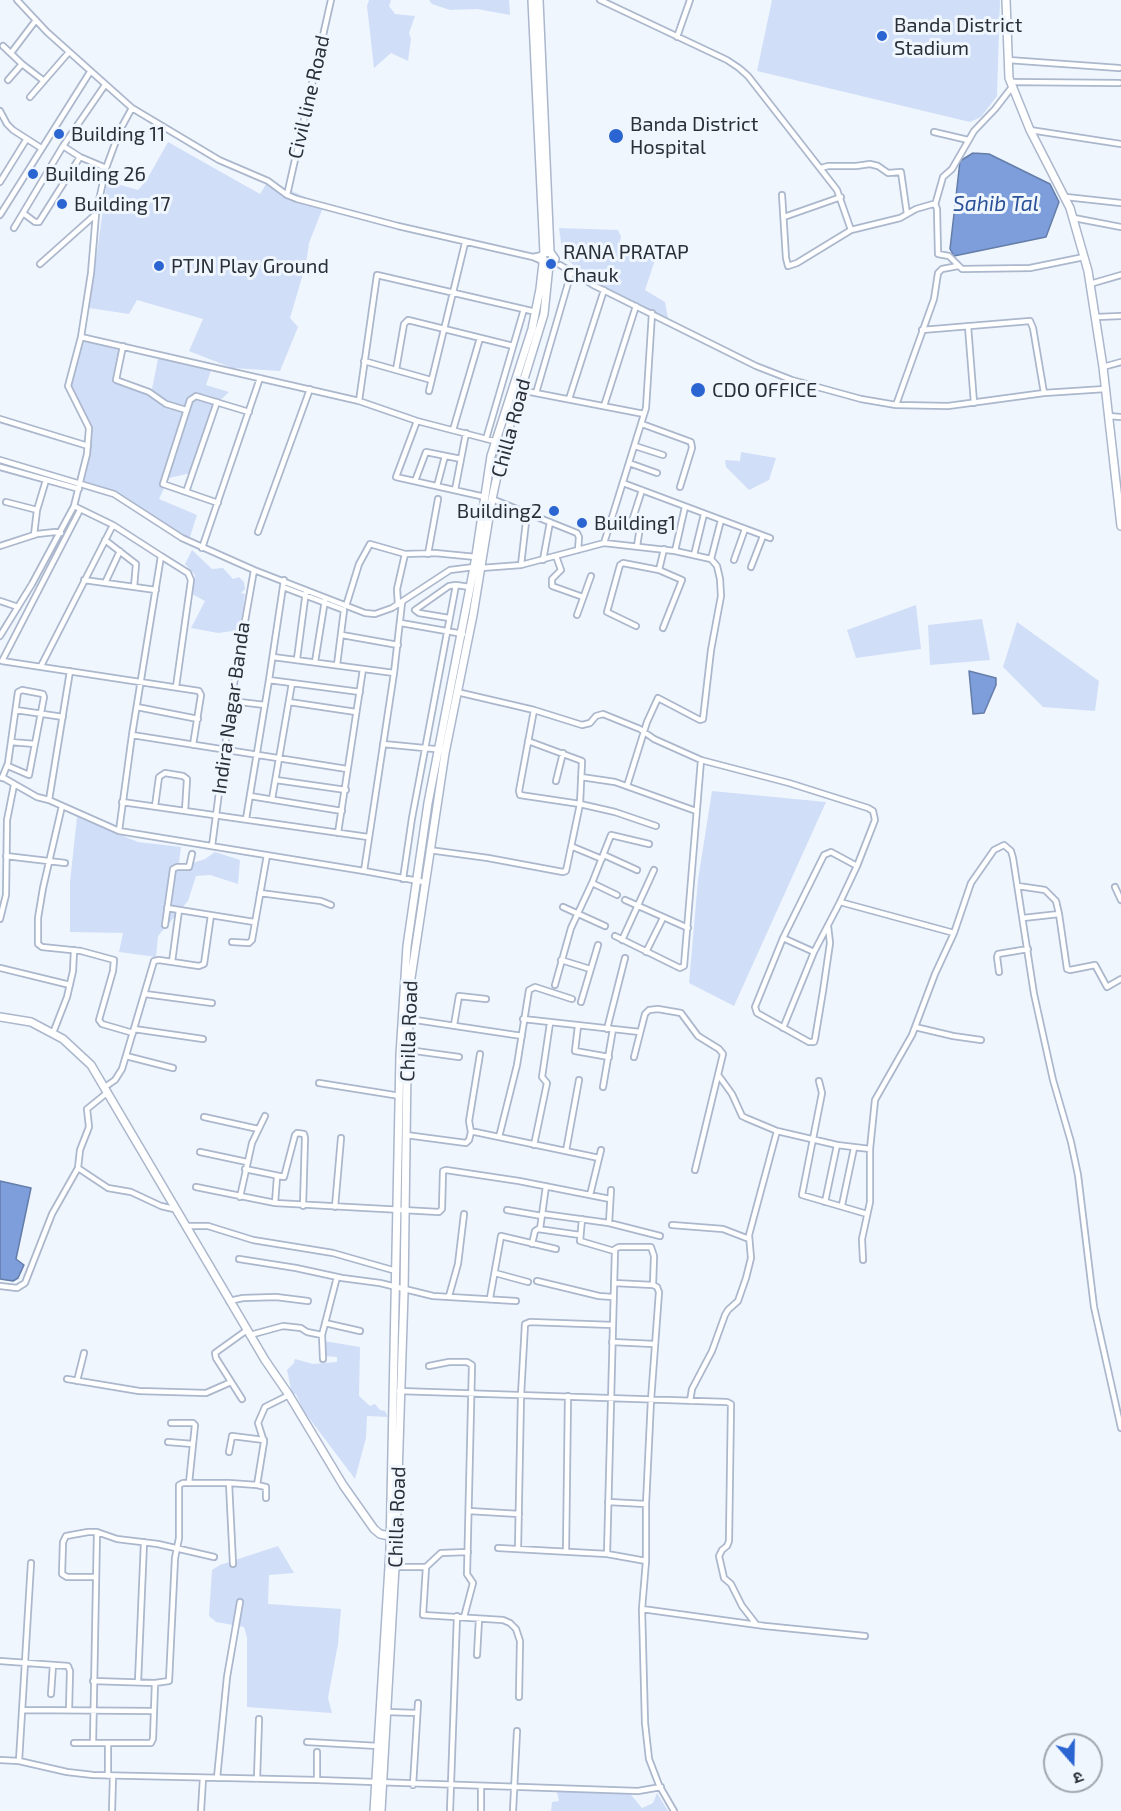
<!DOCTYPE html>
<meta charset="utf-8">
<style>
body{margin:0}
#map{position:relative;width:1121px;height:1811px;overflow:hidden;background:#f0f6fe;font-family:"Exo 2","Noto Sans Devanagari",sans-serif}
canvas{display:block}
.north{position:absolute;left:1043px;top:1733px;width:60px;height:60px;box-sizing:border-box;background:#f0f6fe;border:2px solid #a1a6af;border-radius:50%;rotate:160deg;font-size:16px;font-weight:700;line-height:24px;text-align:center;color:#2b2f38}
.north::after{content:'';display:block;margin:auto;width:21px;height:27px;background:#2b65d2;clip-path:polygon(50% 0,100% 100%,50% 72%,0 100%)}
</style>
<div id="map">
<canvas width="1121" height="1811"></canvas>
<div class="north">उ</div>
</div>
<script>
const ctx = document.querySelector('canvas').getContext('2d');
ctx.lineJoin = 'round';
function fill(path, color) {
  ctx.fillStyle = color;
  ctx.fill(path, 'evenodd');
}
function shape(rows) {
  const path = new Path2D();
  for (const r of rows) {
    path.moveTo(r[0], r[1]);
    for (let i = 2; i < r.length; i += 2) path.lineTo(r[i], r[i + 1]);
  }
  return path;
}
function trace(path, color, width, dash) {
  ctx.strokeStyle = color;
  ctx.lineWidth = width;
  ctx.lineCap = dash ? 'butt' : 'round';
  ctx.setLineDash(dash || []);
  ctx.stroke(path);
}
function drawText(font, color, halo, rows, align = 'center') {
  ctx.font = font + ' "Exo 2",sans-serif';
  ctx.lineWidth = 6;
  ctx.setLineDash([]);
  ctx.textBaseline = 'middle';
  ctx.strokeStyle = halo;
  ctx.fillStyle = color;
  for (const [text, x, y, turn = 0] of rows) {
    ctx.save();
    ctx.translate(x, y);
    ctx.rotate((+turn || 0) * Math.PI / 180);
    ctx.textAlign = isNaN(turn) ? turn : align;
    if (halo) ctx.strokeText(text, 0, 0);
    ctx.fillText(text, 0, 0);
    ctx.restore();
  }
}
fill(shape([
 [369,0,391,0,389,6,395,14,415,16,409,33,411,39,408,61,391,53,374,68,367,6],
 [429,0,509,0,510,15,477,9,450,10,432,4],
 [772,0,1000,0,997,96,981,117,970,122,757,71],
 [168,142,260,194,268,181,324,205,309,243,306,264,290,318,298,327,280,371,232,368,189,351,203,319,137,300,129,314,89,308,107,181,138,190,146,181],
 [559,228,618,230,621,237,619,245,655,260,645,290,665,302,668,318,591,284,591,280,563,256],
 [81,337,120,345,113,379,152,389,159,354,212,367,206,385,229,392,210,410,211,418,191,473,169,478,159,499,197,515,190,537,184,537,115,494,81,484,89,428,68,386],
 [741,452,776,458,769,480,749,490,726,467,725,460,740,461],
 [192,550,212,569,223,568,233,579,239,577,244,582,245,589,241,593,245,594,240,630,218,633,191,628,205,601,192,594,195,575,185,564],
 [916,605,921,649,856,658,847,630],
 [982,619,990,660,930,665,928,625],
 [1017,622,1099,681,1095,711,1043,707,1003,667],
 [712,791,826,802,734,1006,689,983,698,880],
 [77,817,138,842,181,847,179,863,187,865,205,859,215,852,240,860,238,884,210,875,196,876,188,901,158,936,156,957,119,952,123,933,70,932,70,882],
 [324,1341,360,1347,359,1396,370,1406,375,1404,380,1410,385,1411,388,1417,367,1416,366,1438,355,1479,303,1410,296,1394,292,1394,287,1370,294,1363,295,1359,313,1364,337,1362,337,1357,325,1356],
 [278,1546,294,1573,269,1575,268,1604,341,1609,338,1644,328,1698,332,1713,247,1707,247,1638,244,1627,216,1622,209,1616,212,1570,220,1565],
 [626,1789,642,1808,653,1803,657,1793,668,1811,551,1811,552,1802,559,1801,557,1792]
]), '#d0def8');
const water = shape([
 [973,153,989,154,1050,184,1059,202,1046,237,954,256,950,249,960,161,973,153],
 [969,671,996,678,996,685,984,713,973,714,969,671],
 [0,1181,31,1188,16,1259,24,1265,18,1278,13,1281,0,1279,0,1181]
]);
fill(water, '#7d9eda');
trace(water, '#647da9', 1.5);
const street = shape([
 [17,0,47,32,132,108,219,160,268,181,287,195,297,199,398,226,533,257],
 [600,0,727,60,739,68,748,76,837,190,851,230],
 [677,37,690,0],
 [3,46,22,64,44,81],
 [11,53,36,20],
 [1008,60,1119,68],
 [8,80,22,64],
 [1011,82,1119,83],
 [30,97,69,52],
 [132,108,120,130,106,168,96,214,91,273,81,337,68,386,89,428,87,454,74,506,113,525,161,556,132,735,119,831,364,871,424,882],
 [0,111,7,124,13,130,41,148],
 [1030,130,1121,144],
 [934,132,968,140],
 [63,146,80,157,106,168],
 [821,168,828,166,856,166,870,164,878,166,888,173,901,172,907,214],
 [0,182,26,140],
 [287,195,331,0],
 [782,195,786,258,788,266,797,263,851,230,900,218,916,209,933,204,936,206,937,209,938,254,949,256,962,269,1030,268,1084,257],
 [1066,197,1121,203],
 [935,205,943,177,952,169,974,131,995,109,1012,87],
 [23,213,35,222,39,222,80,157],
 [0,215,90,72],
 [784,217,841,197],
 [1074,218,1121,227],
 [14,228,63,146,105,85],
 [542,261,533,257,542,255],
 [40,264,96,214],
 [560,265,595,286,756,366,792,380,861,399,896,405,948,406,1044,393,1105,389],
 [1090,284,1121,275],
 [1096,317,1121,316],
 [968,326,974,403],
 [922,330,1030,321,1033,328,1044,393],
 [81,337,359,401,417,421,498,442],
 [123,346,116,380,149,392,166,404,186,410],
 [364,361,431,380],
 [1103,367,1121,362],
 [396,370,404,324,408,320,513,346],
 [520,390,644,414],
 [429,391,465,243],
 [536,393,571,273],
 [569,399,604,290],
 [359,401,377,275,536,312],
 [896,405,934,299,938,273,942,269,958,266],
 [604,406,636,306],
 [1108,416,1121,417],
 [0,419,88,446],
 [417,421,396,477,485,497],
 [642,424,691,442,692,448,680,487],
 [453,430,480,338],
 [486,439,524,309],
 [635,446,663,455],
 [0,460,114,494,182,538,254,570,365,613,375,614,392,608,450,570,474,567],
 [629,463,657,473],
 [0,467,79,489],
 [415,481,426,452,461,459],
 [623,483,770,538],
 [437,486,445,456],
 [455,490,466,433],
 [642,490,633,518,636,520,662,526],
 [186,492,217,402],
 [492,499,577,533,579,537,578,550],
 [6,502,37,510],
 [218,503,163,484,190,400,196,396,249,412],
 [80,510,2,661,199,691,201,695,193,745],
 [258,532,310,389],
 [34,535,37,510,46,480],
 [105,540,136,564,134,587],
 [604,543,675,551,711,559,717,566,720,579,721,596,711,650,703,719,700,720,658,698,647,722,627,786],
 [0,546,37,534,55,532,61,533],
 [637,546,641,521],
 [202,548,260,378],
 [675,551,685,507],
 [428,554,438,499],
 [694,555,704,514],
 [161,556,188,573,191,580,176,687],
 [556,556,561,570,552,579,552,586,583,597],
 [711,559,721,520],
 [543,560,550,522],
 [734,560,745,529],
 [521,565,527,513],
 [751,567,763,536],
 [481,568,521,565,604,543,646,408,652,313],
 [659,570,664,549],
 [84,580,156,590],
 [105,583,120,551],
 [283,587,344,610,337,665],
 [0,601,18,607],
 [398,605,397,589,405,554],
 [346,606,359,564,370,544,405,554,435,553,476,557],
 [577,615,591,576],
 [449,618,419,613,415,610,449,586,456,585,470,587],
 [401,623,463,634],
 [636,626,607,612,620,565,623,563,659,570,682,580,663,628],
 [342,635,398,645],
 [0,636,32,584,74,506],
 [273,657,394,673],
 [297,659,306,591],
 [315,662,325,600],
 [41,666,113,525],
 [269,680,360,692],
 [457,692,534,710,582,725,590,723,596,716,603,714,640,729,654,739,701,760,789,783,868,808,873,811,875,820,857,866,840,902,814,952,783,1028],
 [231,701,265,705],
 [289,702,356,712],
 [137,707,198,719],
 [16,710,63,717],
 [534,710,519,791,520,795,580,804,615,812,656,826],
 [132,735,347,769],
 [11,742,35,744],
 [383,744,445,750],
 [2,777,37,797,49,800,119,831],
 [581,777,615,782,696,811],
 [2,778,8,763,18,692,22,690,43,694,44,697,29,775,8,766],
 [276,780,346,790],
 [556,781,563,753],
 [250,796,342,811],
 [272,799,292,683],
 [49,800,70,671],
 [122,802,368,837],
 [62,806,43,888,38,918,38,944,42,947,81,951,114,960,113,971,99,1020,102,1024,133,1033],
 [155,806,159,777,165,773,183,776,187,779,185,811],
 [246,819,269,680,284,580],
 [338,833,363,669],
 [212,846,231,701,254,570],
 [573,847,602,859],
 [429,850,488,858,563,872,566,871,580,804,582,761,528,741],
 [604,855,637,870],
 [6,856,65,863],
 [364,871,394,673,402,603],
 [403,879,412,818,456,585],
 [592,883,617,895],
 [1018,886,1045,890,1056,901,1059,914,1067,969,1070,970,1095,965,1107,987,1121,979],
 [1115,887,1121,900],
 [260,893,321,901,331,905],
 [625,900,688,928],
 [840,902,954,933],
 [563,907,605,926],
 [167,908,254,922],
 [1023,918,1059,914],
 [0,919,6,895,7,820,14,785],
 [165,925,173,869,177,867,189,867,192,854],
 [828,926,830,943,823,991,815,1039,814,1042,809,1042,757,1013,755,1007,783,938,824,855,831,852,857,866],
 [615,936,680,968,684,966,701,760],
 [783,938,814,952],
 [622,940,654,870],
 [232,942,249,943,252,940,267,855],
 [646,952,663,918],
 [561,960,590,969],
 [172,962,179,910],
 [0,968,70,985],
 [999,972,997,957,998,954,1028,949],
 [555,985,571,928,592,883,611,835,649,844],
 [145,994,212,1003],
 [581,1002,598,945],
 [409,1019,522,1036],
 [523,1019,640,1032],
 [454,1025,459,996,486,999],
 [578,1026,575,1051,609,1057],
 [915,1027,953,1036,981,1040],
 [134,1029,203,1039],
 [607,1029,625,958],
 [53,1033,67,997,73,971,74,950],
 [408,1050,459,1057],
 [126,1056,173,1068],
 [634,1057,645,1014,649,1010,658,1009,681,1013,698,1036,719,1049,723,1054,695,1170],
 [719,1076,732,1094,742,1116,746,1118,777,1131,837,1145,870,1149],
 [819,1081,822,1093,802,1195,867,1214],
 [319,1083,400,1096],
 [105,1087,115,1080,122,1069,154,961,159,960,199,966,204,964,211,915],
 [603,1087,613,1029],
 [204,1117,258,1129],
 [471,1132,469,1121,480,1054],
 [406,1135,466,1143,469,1140,471,1132,475,1132,599,1158],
 [499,1137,517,1065,529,990,535,987,572,999],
 [534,1145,547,1083,542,1077,550,1023],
 [566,1151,579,1080],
 [200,1152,247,1162],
 [78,1168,108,1188,131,1192,161,1206,174,1209],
 [245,1169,284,1177,295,1135,297,1133,304,1134,305,1138,303,1206],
 [196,1187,275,1203,439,1212,442,1209,443,1171,446,1170,519,1181,610,1199],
 [590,1195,601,1150],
 [240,1197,252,1143,265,1116],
 [825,1202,837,1145],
 [275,1203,277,1177],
 [842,1205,854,1148],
 [335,1207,341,1138],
 [507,1210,542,1216],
 [543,1214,609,1223,660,1236],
 [582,1219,580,1241,614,1251],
 [609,1223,611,1190],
 [672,1225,723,1229,749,1239],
 [186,1226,208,1226,253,1240,333,1253,396,1271],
 [540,1229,546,1186],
 [532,1244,535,1231,538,1229,580,1235],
 [239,1259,296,1268,342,1278,380,1283,433,1296,516,1301],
 [863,1260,862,1239,870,1202,870,1149,875,1100,912,1035,935,974,954,933,971,883,994,850,1004,845,1011,851,1013,858,1034,994,1053,1080,1071,1142,1078,1175,1094,1307,1121,1428],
 [495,1273,528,1282],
 [537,1281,599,1296,613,1297],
 [614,1283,653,1285,657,1287,659,1292,651,1400,646,1504,646,1561,642,1609,645,1723,649,1759,659,1785,674,1811],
 [0,1286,17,1288,25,1283,52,1214,78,1168,80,1150,89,1127,87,1109,108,1092],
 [449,1296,458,1264,464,1214],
 [490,1298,501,1236,556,1249],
 [229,1301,243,1298,276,1297,308,1301],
 [325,1323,360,1331],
 [250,1335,283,1326,301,1328,307,1332,322,1335],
 [612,1342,654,1344],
 [323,1359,322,1335,337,1277],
 [429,1366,449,1362,467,1362,472,1365,467,1574,473,1583,464,1617],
 [67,1379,139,1391,206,1393,231,1382],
 [77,1381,84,1353],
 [399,1391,727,1402,731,1404,729,1541,727,1546,722,1550,719,1556,724,1578,731,1584,742,1606,756,1624],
 [242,1399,216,1358,215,1353,247,1330],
 [690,1401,692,1389,712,1351,725,1315,728,1310,738,1301,746,1278,751,1258,749,1235,777,1131],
 [171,1423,193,1423,195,1425,189,1483],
 [168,1442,193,1444],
 [229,1452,232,1436,264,1440],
 [229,1483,233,1564],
 [257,1485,264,1442,258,1423,265,1407,289,1395],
 [608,1502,646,1504],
 [469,1511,519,1514],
 [498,1548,607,1554,646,1561],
 [518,1549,521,1395,525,1324,530,1322,613,1325],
 [566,1551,568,1396],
 [607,1554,615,1249,619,1247,651,1247,654,1256,653,1285],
 [395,1567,426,1567,441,1553,468,1552],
 [426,1567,423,1615,503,1620,510,1623,516,1629,520,1641,519,1697],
 [96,1577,67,1577,62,1574,63,1542,66,1536,88,1532,97,1532,117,1539,158,1544,214,1557],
 [642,1609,765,1626,865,1636],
 [477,1655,479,1619],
 [0,1661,68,1666,70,1671,69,1710],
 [93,1681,155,1683,169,1681,175,1558,179,1538,179,1485,183,1483,229,1483,257,1485,266,1487,266,1498],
 [138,1682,144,1542],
 [51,1694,53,1665],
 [22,1710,154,1711],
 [387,1712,417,1713],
 [307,1742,378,1746],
 [74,1743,151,1743,153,1739,155,1683],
 [93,1743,97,1532],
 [108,1743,108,1776],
 [0,1760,19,1761,67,1772,93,1775,317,1780,638,1791,661,1787],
 [19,1761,31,1563],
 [217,1778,227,1677,240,1602],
 [257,1779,259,1719],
 [317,1780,317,1752],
 [413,1785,418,1703],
 [112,1811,113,1776],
 [201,1811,203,1778],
 [450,1811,457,1616],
 [481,1811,481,1786],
 [513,1811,517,1731]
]);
const secondary = shape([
 [532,0,544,253],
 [539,0,550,252,555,259,551,264,545,264,542,256,544,253,550,252],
 [1006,0,1009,78,1030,130,1070,208,1088,271,1103,367,1121,526],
 [0,1017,31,1022,63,1039,91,1065,265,1360,289,1395,343,1485,374,1529,380,1534,394,1537],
 [374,1811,390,1550,400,1055,407,946,428,803,475,562,491,456,532,329,540,289,543,263],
 [381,1811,395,1567,404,1293,407,1067,411,978,445,753,473,615,492,499,504,444,544,314,549,265]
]);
trace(street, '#abb7cc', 8);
trace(secondary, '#abb7cc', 10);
trace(street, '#fff', 4.5);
trace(secondary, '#fff', 7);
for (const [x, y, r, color] of [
 [882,36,6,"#2b65d2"],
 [59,134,6,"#2b65d2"],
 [616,136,8,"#2b65d2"],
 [33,174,6,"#2b65d2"],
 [62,204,6,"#2b65d2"],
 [551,264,6,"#2b65d2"],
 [159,266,6,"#2b65d2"],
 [698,390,8,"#2b65d2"],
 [554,511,6,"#2b65d2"],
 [582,523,6,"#2b65d2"]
]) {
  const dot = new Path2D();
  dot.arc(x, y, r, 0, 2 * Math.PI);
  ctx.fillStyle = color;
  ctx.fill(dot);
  trace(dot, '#f0f6fe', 2);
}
drawText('20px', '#2b2f38', '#f0f6fe', [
 ["Banda District",894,25],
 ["Stadium",894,48],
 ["Banda District",630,124],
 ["Hospital",630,147],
 ["Building 11",71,134],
 ["Building 26",45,174],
 ["Building 17",74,204],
 ["RANA PRATAP",563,252],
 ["Chauk",563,275],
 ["PTJN Play Ground",171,266],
 ["CDO OFFICE",712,390],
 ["Building2",542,511,"right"],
 ["Building1",594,523]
], 'left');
drawText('20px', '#2b2f38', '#f0f6fe', [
 ["Civil line Road",309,97,-77],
 ["Chilla Road",511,428,-75],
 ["Indira Nagar Banda",231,708,-82],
 ["Chilla Road",409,1031,-88],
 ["Chilla Road",397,1517,-88]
]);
drawText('italic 21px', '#2b5199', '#f0f6fe', [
 ["Sahib Tal",996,204]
]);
</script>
